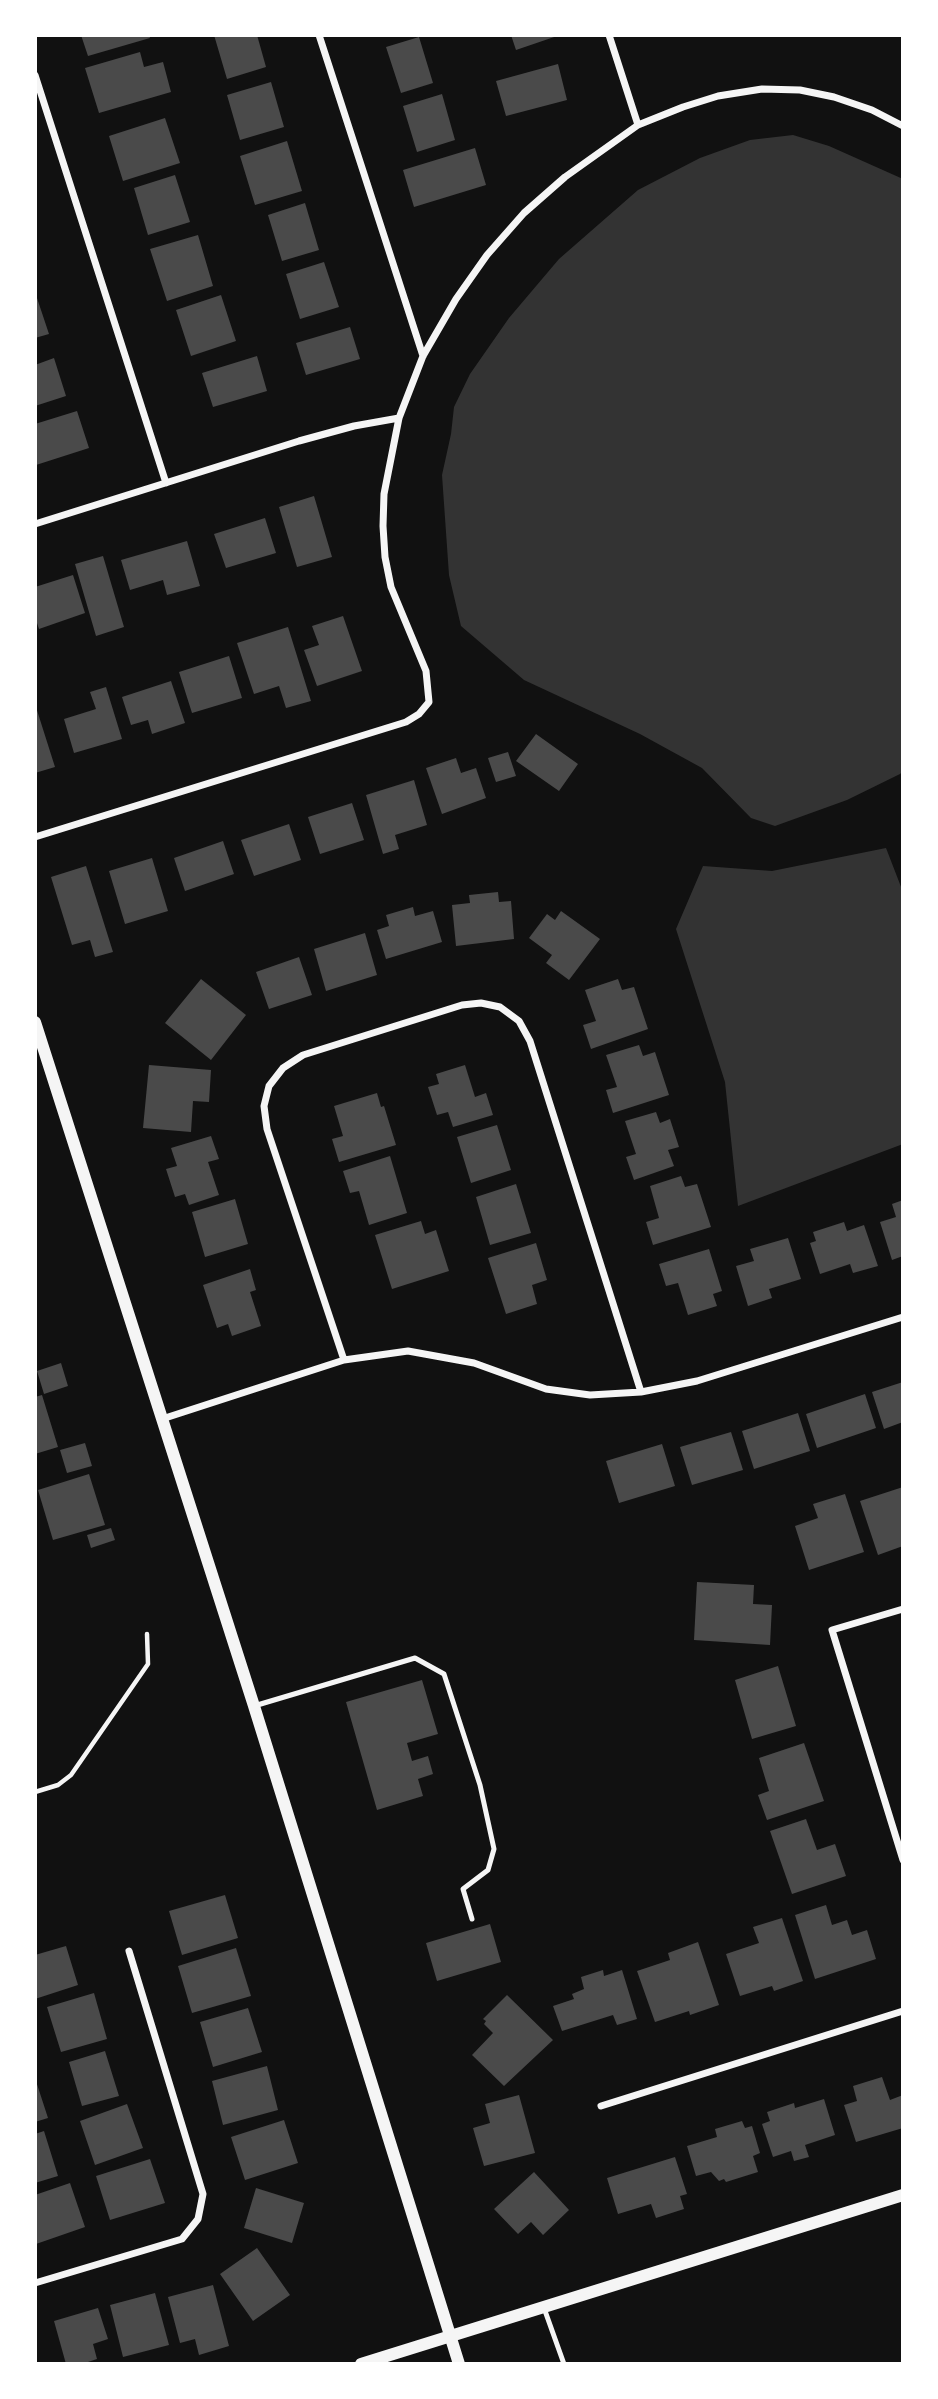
<!DOCTYPE html>
<style>
body{margin:0}
#map{position:relative;width:938px;height:2399px;overflow:hidden;background:#111;font-family:Barlow,sans-serif}
canvas{display:block}
.frame{position:absolute;inset:0;border:37px solid #fff;pointer-events:none}
</style>
<div id="map">
<canvas width="938" height="2399"></canvas>
<div class="frame"></div>
</div>
<script>
const ctx = document.querySelector('canvas').getContext('2d');
ctx.lineJoin = 'round';
function fill(path, color) {
  ctx.fillStyle = color;
  ctx.fill(path, 'evenodd');
}
function shape(rows) {
  const path = new Path2D();
  for (const r of rows) {
    path.moveTo(r[0], r[1]);
    for (let i = 2; i < r.length; i += 2) path.lineTo(r[i], r[i + 1]);
  }
  return path;
}
function trace(path, color, width, dash) {
  ctx.strokeStyle = color;
  ctx.lineWidth = width;
  ctx.lineCap = dash ? 'butt' : 'round';
  ctx.setLineDash(dash || []);
  ctx.stroke(path);
}
fill(shape([
 [793,135,829,146,903,179,903,771,900,774,847,800,775,826,751,818,702,768,640,734,524,680,461,626,449,575,442,475,451,434,454,407,470,374,509,318,559,259,638,190,700,158,750,140],
 [886,848,903,892,903,1144,738,1206,725,1082,676,929,703,866,772,871]
]), '#333');
fill(shape([
 [81,35,149,35,150,38,88,56],
 [214,35,257,35,266,67,227,79],
 [511,35,560,35,516,50],
 [419,37,433,83,401,93,386,47],
 [140,52,144,67,163,62,171,92,99,113,85,68],
 [558,64,567,100,506,116,496,81],
 [271,82,284,127,240,140,227,95],
 [442,94,455,140,417,152,403,106],
 [165,118,180,163,123,181,109,136],
 [287,141,302,191,255,205,240,156],
 [475,148,486,185,414,207,403,170],
 [175,175,190,222,148,235,134,188],
 [305,203,319,250,282,261,268,215],
 [198,235,213,286,167,301,150,249],
 [324,262,339,307,300,319,286,274],
 [35,292,49,334,35,338],
 [221,295,236,341,191,356,176,310],
 [350,327,360,359,306,375,296,343],
 [257,356,267,391,213,407,202,373],
 [54,358,66,396,35,406,35,365],
 [77,411,89,448,36,465,35,424],
 [314,496,332,557,297,567,279,507],
 [265,518,276,553,226,568,214,534],
 [187,541,200,586,167,595,163,580,130,590,121,560],
 [103,556,124,627,96,636,75,564],
 [73,575,85,613,39,629,35,617,35,587],
 [343,616,362,671,317,686,304,650,319,645,312,626],
 [288,627,311,701,286,708,279,686,254,694,237,643],
 [229,656,242,698,192,713,179,672],
 [171,681,185,723,152,734,148,720,131,725,122,697],
 [106,687,122,739,74,753,64,719,96,709,90,692],
 [35,704,55,767,35,773],
 [536,734,578,764,559,791,516,761],
 [508,752,516,776,496,782,488,758],
 [456,758,461,773,476,768,486,798,442,814,426,768],
 [414,780,427,825,395,835,399,849,383,854,366,795],
 [352,803,364,840,320,854,308,817],
 [289,824,301,860,254,876,241,840],
 [223,841,234,874,185,891,174,858],
 [152,858,168,911,125,924,109,871],
 [86,866,113,952,95,957,90,940,72,945,51,877],
 [498,892,499,902,511,901,514,939,456,946,452,905,470,903,469,895],
 [413,907,415,916,433,911,442,942,386,959,377,930,389,926,386,915],
 [561,911,600,939,569,980,546,963,552,955,529,938,547,914,555,920],
 [365,933,377,975,326,991,314,949],
 [299,957,312,995,269,1009,256,972],
 [201,979,246,1015,211,1060,165,1023],
 [618,979,622,990,634,987,648,1029,591,1049,583,1025,596,1021,585,990],
 [639,1045,643,1056,655,1052,669,1095,613,1113,606,1090,617,1087,606,1055],
 [149,1065,211,1070,209,1102,193,1101,191,1132,143,1128],
 [465,1065,475,1097,486,1093,493,1115,453,1127,448,1112,437,1115,428,1087,439,1084,436,1074],
 [377,1093,381,1107,384,1106,396,1145,339,1162,332,1139,343,1136,334,1106],
 [656,1112,660,1123,670,1119,679,1147,668,1150,674,1166,634,1180,626,1157,636,1154,625,1121],
 [497,1125,511,1170,471,1183,457,1137],
 [211,1136,219,1159,208,1162,219,1195,189,1205,185,1194,175,1197,166,1169,177,1166,171,1148],
 [390,1156,407,1213,369,1225,359,1191,350,1193,343,1171],
 [681,1176,685,1187,697,1184,711,1227,653,1245,646,1222,659,1218,650,1186],
 [516,1184,531,1233,490,1245,476,1197],
 [235,1199,248,1244,205,1257,192,1212],
 [903,1200,903,1256,892,1260,880,1222,896,1217,892,1204],
 [421,1221,425,1234,436,1230,449,1271,392,1289,375,1235],
 [844,1222,847,1231,864,1225,878,1266,853,1273,850,1264,820,1274,810,1243,816,1241,813,1232],
 [788,1238,801,1279,769,1289,772,1298,748,1306,736,1266,754,1261,750,1249],
 [536,1243,547,1280,532,1285,537,1304,506,1314,488,1258],
 [709,1249,722,1291,713,1294,717,1306,688,1315,678,1283,666,1286,659,1264],
 [250,1269,256,1290,250,1292,261,1326,232,1336,228,1324,217,1328,203,1285],
 [61,1363,68,1386,44,1394,37,1371],
 [903,1382,903,1422,884,1429,872,1392],
 [865,1394,876,1428,817,1448,806,1414],
 [42,1395,58,1447,35,1454,35,1397],
 [798,1413,810,1451,754,1469,742,1431],
 [731,1432,743,1470,692,1485,680,1447],
 [85,1443,92,1466,67,1473,60,1450],
 [662,1444,675,1486,619,1503,606,1461],
 [89,1474,105,1525,53,1540,38,1490],
 [903,1487,903,1546,878,1555,860,1501],
 [845,1494,864,1552,809,1570,795,1526,818,1518,813,1504],
 [111,1528,115,1540,91,1548,87,1535],
 [697,1582,754,1585,753,1604,772,1605,770,1645,694,1640],
 [778,1666,796,1726,752,1739,735,1680],
 [422,1680,438,1734,407,1743,412,1761,428,1756,433,1774,418,1779,423,1796,377,1810,346,1702],
 [804,1743,824,1801,767,1820,758,1795,769,1791,759,1758],
 [806,1819,817,1850,835,1844,846,1876,792,1894,770,1831],
 [225,1895,238,1938,182,1955,169,1911],
 [826,1905,832,1925,847,1920,852,1935,867,1930,876,1959,815,1979,795,1915],
 [782,1918,803,1981,774,1991,772,1986,740,1996,726,1954,759,1943,753,1927],
 [490,1924,501,1962,437,1981,426,1943],
 [698,1942,719,2005,690,2015,689,2011,655,2022,637,1971,670,1960,668,1953],
 [66,1946,78,1985,35,1999,35,1955],
 [236,1948,251,1996,192,2013,178,1966],
 [603,1970,604,1976,622,1970,637,2019,617,2025,613,2015,562,2031,553,2006,574,1999,572,1994,584,1989,581,1977],
 [94,1993,107,2039,61,2052,47,2007],
 [507,1995,553,2040,504,2086,472,2055,493,2033,484,2024,486,2021,483,2019],
 [248,2008,262,2052,213,2067,200,2022],
 [105,2051,119,2096,82,2106,69,2062],
 [267,2066,278,2110,223,2125,212,2081],
 [882,2077,890,2100,903,2095,903,2128,856,2142,844,2105,857,2101,853,2086],
 [35,2078,48,2118,35,2122],
 [519,2095,535,2153,484,2166,473,2128,490,2123,485,2104],
 [824,2099,835,2135,805,2145,809,2157,794,2161,791,2151,773,2157,762,2124,770,2121,767,2112,794,2103,795,2108],
 [127,2104,143,2148,95,2165,80,2121],
 [284,2120,298,2163,245,2180,231,2137],
 [742,2121,745,2128,752,2126,760,2153,753,2156,758,2172,726,2182,724,2179,719,2181,711,2172,696,2176,687,2146,717,2137,715,2129],
 [44,2131,58,2176,35,2183,35,2134],
 [675,2157,687,2194,680,2196,684,2209,656,2218,651,2204,618,2214,607,2178],
 [150,2159,165,2203,110,2220,96,2176],
 [534,2172,569,2210,543,2235,531,2222,518,2234,494,2209],
 [70,2183,85,2227,36,2244,35,2195],
 [256,2188,304,2203,292,2243,244,2228],
 [257,2248,290,2295,253,2321,220,2274],
 [213,2285,229,2346,199,2355,195,2339,180,2343,168,2297],
 [155,2293,169,2345,123,2357,110,2305],
 [98,2308,108,2339,93,2344,97,2359,82,2364,66,2364,54,2321]
]), '#4a4a4a');
trace(shape([
 [35,1792,58,1785,71,1775,148,1664,147,1634]
]), '#f5f5f5', 4.5);
trace(shape([
 [254,1706,415,1658,444,1674,480,1785,494,1849,488,1870,463,1889,472,1919],
 [544,2308,564,2364]
]), '#f5f5f5', 5);
trace(shape([
 [319,35,423,356],
 [609,35,638,125],
 [35,75,166,483],
 [35,524,299,441,354,426,399,418],
 [35,837,406,722,419,714,429,702,426,671,391,587,385,557,383,526,384,494,399,418,423,356,456,299,487,255,524,213,565,177,638,125,683,107,718,96,762,89,800,90,834,97,872,110,903,126],
 [344,1360,267,1129,264,1106,269,1086,283,1068,303,1055,462,1005,481,1003,500,1007,519,1021,530,1041,641,1392],
 [162,1419,344,1360,408,1351,474,1363,546,1389,590,1395,641,1392,697,1381,903,1317],
 [903,1609,832,1630,903,1860],
 [601,2106,903,2011],
 [35,2283,182,2239,198,2219,203,2194,129,1951]
]), '#f5f5f5', 7);
trace(shape([
 [35,1022,254,1706,459,2364],
 [361,2364,903,2195]
]), '#f5f5f5', 12);
</script>
